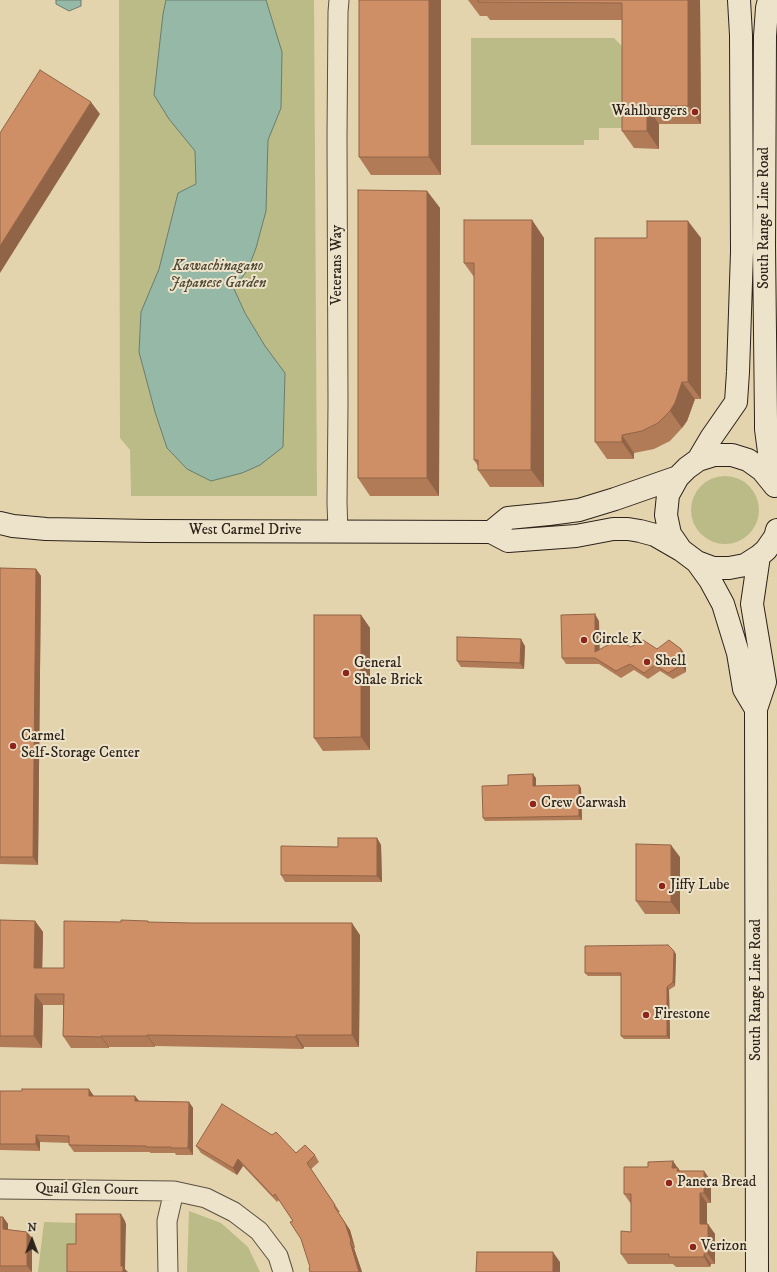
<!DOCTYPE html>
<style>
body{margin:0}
#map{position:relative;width:777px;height:1272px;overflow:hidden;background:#e3d4ae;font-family:"IM FELL DW Pica",serif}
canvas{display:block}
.north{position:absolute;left:12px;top:1220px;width:40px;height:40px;-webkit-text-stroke:3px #ede3ca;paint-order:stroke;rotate:1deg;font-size:11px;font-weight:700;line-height:16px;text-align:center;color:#2d231b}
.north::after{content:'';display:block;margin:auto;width:14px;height:18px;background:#2d231b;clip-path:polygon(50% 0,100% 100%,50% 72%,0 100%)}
</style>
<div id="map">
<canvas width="777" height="1272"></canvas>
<div class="north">N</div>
</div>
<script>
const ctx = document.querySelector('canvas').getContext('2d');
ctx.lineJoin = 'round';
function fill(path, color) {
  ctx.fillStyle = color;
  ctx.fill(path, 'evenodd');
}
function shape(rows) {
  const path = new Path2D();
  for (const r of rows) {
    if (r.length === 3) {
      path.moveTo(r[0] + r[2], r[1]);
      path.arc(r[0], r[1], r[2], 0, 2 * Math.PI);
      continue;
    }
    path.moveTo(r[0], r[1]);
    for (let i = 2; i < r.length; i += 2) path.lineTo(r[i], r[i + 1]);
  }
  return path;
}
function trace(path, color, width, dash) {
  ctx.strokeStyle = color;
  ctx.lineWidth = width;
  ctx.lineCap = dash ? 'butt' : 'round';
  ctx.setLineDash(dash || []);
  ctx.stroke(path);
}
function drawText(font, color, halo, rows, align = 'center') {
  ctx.font = font + ' "IM FELL DW Pica",serif';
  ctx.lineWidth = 4;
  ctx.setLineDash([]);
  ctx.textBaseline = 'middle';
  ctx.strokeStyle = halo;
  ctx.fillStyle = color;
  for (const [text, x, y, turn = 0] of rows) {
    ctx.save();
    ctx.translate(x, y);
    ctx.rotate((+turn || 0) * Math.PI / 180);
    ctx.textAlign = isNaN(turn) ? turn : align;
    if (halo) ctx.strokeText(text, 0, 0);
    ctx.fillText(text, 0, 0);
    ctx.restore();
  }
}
fill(shape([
 [119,0,314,0,317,496,131,496,130,450,120,438],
 [471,38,614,38,623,47,623,128,599,128,599,140,584,140,584,145,471,145],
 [725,510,34],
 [189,1211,221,1223,248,1247,260,1272,187,1272],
 [44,1222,78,1223,75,1272,38,1272]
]), '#babb86');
const water = shape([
 [56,0,81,0,81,6,69,11,56,4,56,0],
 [166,0,266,0,282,52,281,108,268,140,266,211,256,248,248,269,234,289,245,313,265,346,285,373,283,447,260,465,242,473,211,481,187,469,167,448,155,412,139,352,141,312,159,269,178,193,196,184,195,151,169,119,154,95,163,14,166,0]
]);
fill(water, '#96b8a7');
trace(water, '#6c7c6f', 1);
const street = shape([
 [338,531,337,503,338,405,337,137,338,12,339,0],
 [0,1189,174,1191,206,1198,234,1212,259,1231,278,1256,283,1272],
 [168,1272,167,1221,174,1191]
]);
const secondary = shape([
 [769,0,767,8,765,36,764,246,766,420,766,429,773,483],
 [698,460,711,438,736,402,738,372,742,252,741,35,739,0],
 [775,486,762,470,748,460,732,455,714,455,698,460,687,468,678,477,668,495,666,515,670,534,681,550,697,562,713,568,729,568,745,565,759,556,766,550,775,537,777,530],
 [0,523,13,526,46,529,149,531,491,532,508,541,576,536,613,529,628,529,640,531,655,535,681,550],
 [491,532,508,518,549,514,579,510,615,499,678,477],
 [697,562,710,580,723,604,738,653,744,689,756,709],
 [757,1272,756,709,765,682,752,604,759,556]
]);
trace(street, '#5a4f40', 21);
trace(secondary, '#2d231b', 24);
trace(street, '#ede3ca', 19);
trace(secondary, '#ede3ca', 22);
fill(shape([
 [359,0,441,0,441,175,371,175,359,157],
 [468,0,700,0,701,124,659,124,659,149,634,148,622,131,622,20,490,20,487,16,480,16],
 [427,191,440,208,439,496,370,496,358,478],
 [532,220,544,238,544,487,490,487,478,470,478,466,474,460,474,277,464,263],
 [701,238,701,399,695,399,687,421,682,428,670,441,654,449,634,453,634,459,607,459,595,442],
 [0,568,36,569,41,576,38,865,0,864],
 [361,615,370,628,370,750,323,751,314,738],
 [599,621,599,650,631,647,657,649,686,655,686,672,673,679,660,671,648,679,634,670,621,678,599,664,566,664,562,658],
 [525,646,524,669,461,667,457,661],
 [536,778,536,786,579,785,581,788,582,820,485,821,483,818,508,785],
 [377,838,381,845,382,882,285,882,281,875],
 [680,857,680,914,645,914,636,901],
 [0,920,35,921,43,932,42,968,64,968,121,922,148,921,148,922,360,935,359,1047,304,1047,303,1049,155,1046,155,1047,109,1047,109,1048,71,1048,63,1036,63,1005,43,1005,42,1048,0,1047],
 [676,954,675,986,669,990,670,1039,624,1039,621,1036,621,976,588,976,585,973],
 [89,1089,93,1096,135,1096,139,1101,189,1102,193,1108,193,1155,176,1155,175,1153,150,1153,150,1152,74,1152,69,1145,69,1143,40,1142,40,1151,0,1150,0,1091,22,1091],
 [196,1146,296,1153,315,1155,319,1162,311,1169,340,1212,338,1212,350,1230,355,1248,354,1248,362,1272,310,1272,310,1267,301,1239,293,1221,279,1200,277,1202,243,1166,237,1175,201,1153],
 [673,1161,680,1171,704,1171,711,1181,711,1203,707,1203,707,1224,715,1234,715,1264,711,1264,710,1267,676,1267,673,1264,628,1264,621,1254,631,1232,631,1204,624,1194,648,1167],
 [0,1217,3,1217,8,1224,8,1230,27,1232,32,1238,32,1272,0,1272]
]), '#b27b58');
fill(shape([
 [429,0,441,0,441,175,429,157],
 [688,0,700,0,701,124,688,106],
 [91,102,100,114,0,273,0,246],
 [647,106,659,124,659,149,647,131],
 [427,191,440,208,439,496,427,478],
 [532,220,544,238,544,487,531,470],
 [688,221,701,238,701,399,688,382],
 [682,382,695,399,687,421,682,428,670,411],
 [622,435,634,453,634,459,622,442],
 [36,569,41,576,38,865,33,857],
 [595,614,599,621,600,659,595,652],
 [361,615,370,628,370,750,361,737],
 [521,639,525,646,524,669,520,663],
 [681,649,686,655,686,672,682,665],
 [533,774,536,778,536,789,533,786],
 [579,785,581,788,582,820,579,816],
 [377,838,381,845,382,882,377,876],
 [671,845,680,857,680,914,671,902],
 [35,921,43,932,42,979,34,968],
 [352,923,360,935,359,1047,352,1035],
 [674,951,676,954,675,986,673,982],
 [667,987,669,990,670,1039,667,1036],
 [35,994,43,1005,42,1048,34,1036],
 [147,1035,155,1046,155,1047,147,1036],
 [296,1035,304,1047,303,1049,296,1037],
 [101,1036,109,1047,109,1048,101,1037],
 [89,1089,94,1096,89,1096],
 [135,1096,140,1102,135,1101],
 [189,1102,193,1108,193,1155,188,1148],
 [36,1135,40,1142,40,1151,36,1144],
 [238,1159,243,1166,237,1175,233,1168],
 [673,1161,678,1169,678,1168,684,1177,672,1168],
 [704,1171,711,1181,711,1203,704,1193],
 [700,1193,707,1203,707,1234,700,1224],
 [338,1212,350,1230,355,1248,351,1241],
 [121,1214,125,1221,126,1224,125,1269,128,1272,123,1272,121,1266],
 [3,1217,8,1224,8,1236,3,1229],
 [708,1224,715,1234,715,1264,708,1254],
 [27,1232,32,1238,32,1272,27,1266],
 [350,1242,354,1248,362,1272,359,1272],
 [553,1252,560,1262,560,1272,553,1272],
 [704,1254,711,1264,710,1267,704,1257]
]), '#916447');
const building = shape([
 [359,0,429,0,429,157,359,157,359,0],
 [478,0,688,0,688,106,647,106,647,131,622,131,622,3,478,2,478,0],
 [40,70,91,102,0,246,0,133,40,70],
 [358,190,427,191,427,478,358,478,358,190],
 [464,220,532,220,531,470,478,470,478,460,474,460,474,263,464,263,464,220],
 [647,221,688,221,688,382,682,382,675,403,670,411,658,423,642,431,622,435,622,442,595,442,595,238,647,238,647,221],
 [0,568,36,569,33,857,0,857,0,568],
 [595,614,595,652,617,640,631,647,643,640,657,649,669,640,681,649,682,665,668,673,655,665,644,673,630,664,616,671,595,658,562,658,561,615,595,614],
 [314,615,361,615,361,737,314,738,314,615],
 [457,637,521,639,520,663,457,661,457,637],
 [533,774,533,786,579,785,579,816,483,818,482,786,508,785,508,775,533,774],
 [338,838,377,838,377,876,281,875,281,846,338,847,338,838],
 [636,844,671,845,671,902,636,901,636,844],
 [0,920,35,921,34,968,64,968,64,921,121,922,121,920,148,921,148,922,193,923,352,923,352,1035,296,1035,296,1037,147,1035,147,1036,101,1036,101,1037,63,1036,64,994,35,994,34,1036,0,1036,0,920],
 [668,945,674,951,673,982,667,987,667,1036,621,1036,621,973,585,973,585,946,668,945],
 [22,1089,89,1089,89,1096,135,1096,135,1101,189,1102,188,1148,171,1148,171,1147,146,1147,146,1146,69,1145,69,1136,36,1135,36,1144,0,1144,0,1091,22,1091,22,1089],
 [222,1104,272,1135,276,1132,296,1153,305,1145,315,1155,307,1163,335,1205,334,1206,345,1223,351,1241,350,1242,359,1272,310,1272,309,1268,310,1267,301,1239,290,1222,293,1221,275,1194,273,1196,238,1159,233,1168,196,1146,222,1104],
 [673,1161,672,1168,678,1168,677,1171,704,1171,704,1193,700,1193,700,1224,708,1224,708,1254,704,1254,704,1257,669,1257,669,1254,621,1254,621,1231,631,1232,631,1194,624,1194,624,1167,648,1167,648,1162,673,1161],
 [76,1214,121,1214,120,1217,121,1217,121,1266,123,1266,123,1272,67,1272,67,1244,76,1244,76,1214],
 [0,1217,3,1217,3,1229,27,1232,27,1266,0,1266,0,1217],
 [477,1252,553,1252,553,1272,476,1272,477,1252]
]);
fill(building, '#cf8f66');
trace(building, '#916447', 1);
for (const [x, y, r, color] of [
 [695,112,4,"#8f2418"],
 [584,640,4,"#8f2418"],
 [647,662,4,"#8f2418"],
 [346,673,4,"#8f2418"],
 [13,746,4,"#8f2418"],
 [533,804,4,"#8f2418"],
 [662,886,4,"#8f2418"],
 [646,1015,4,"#8f2418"],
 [669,1183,4,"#8f2418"],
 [693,1247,4,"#8f2418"]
]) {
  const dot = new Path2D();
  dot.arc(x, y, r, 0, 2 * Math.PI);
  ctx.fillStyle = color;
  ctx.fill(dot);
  trace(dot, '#ede3ca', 1.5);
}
drawText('15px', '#2d231b', '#ede3ca', [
 ["Wahlburgers",687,112,"right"],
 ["Circle K",592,640],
 ["Shell",655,662],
 ["General",354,664],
 ["Shale Brick",354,681],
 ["Carmel",21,737],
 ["Self-Storage Center",21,754],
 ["Crew Carwash",541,804],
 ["Jiffy Lube",670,886],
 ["Firestone",654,1015],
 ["Panera Bread",677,1183],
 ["Verizon",701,1247]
], 'left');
drawText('15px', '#2d231b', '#ede3ca', [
 ["South Range Line Road",765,218,-90],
 ["Veterans Way",338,265,-90],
 ["West Carmel Drive",245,531],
 ["South Range Line Road",757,990,-90],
 ["Quail Glen Court",87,1190,1]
]);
drawText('italic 15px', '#504936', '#ede3ca', [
 ["Kawachinagano",218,267],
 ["Japanese Garden",218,284]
]);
</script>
